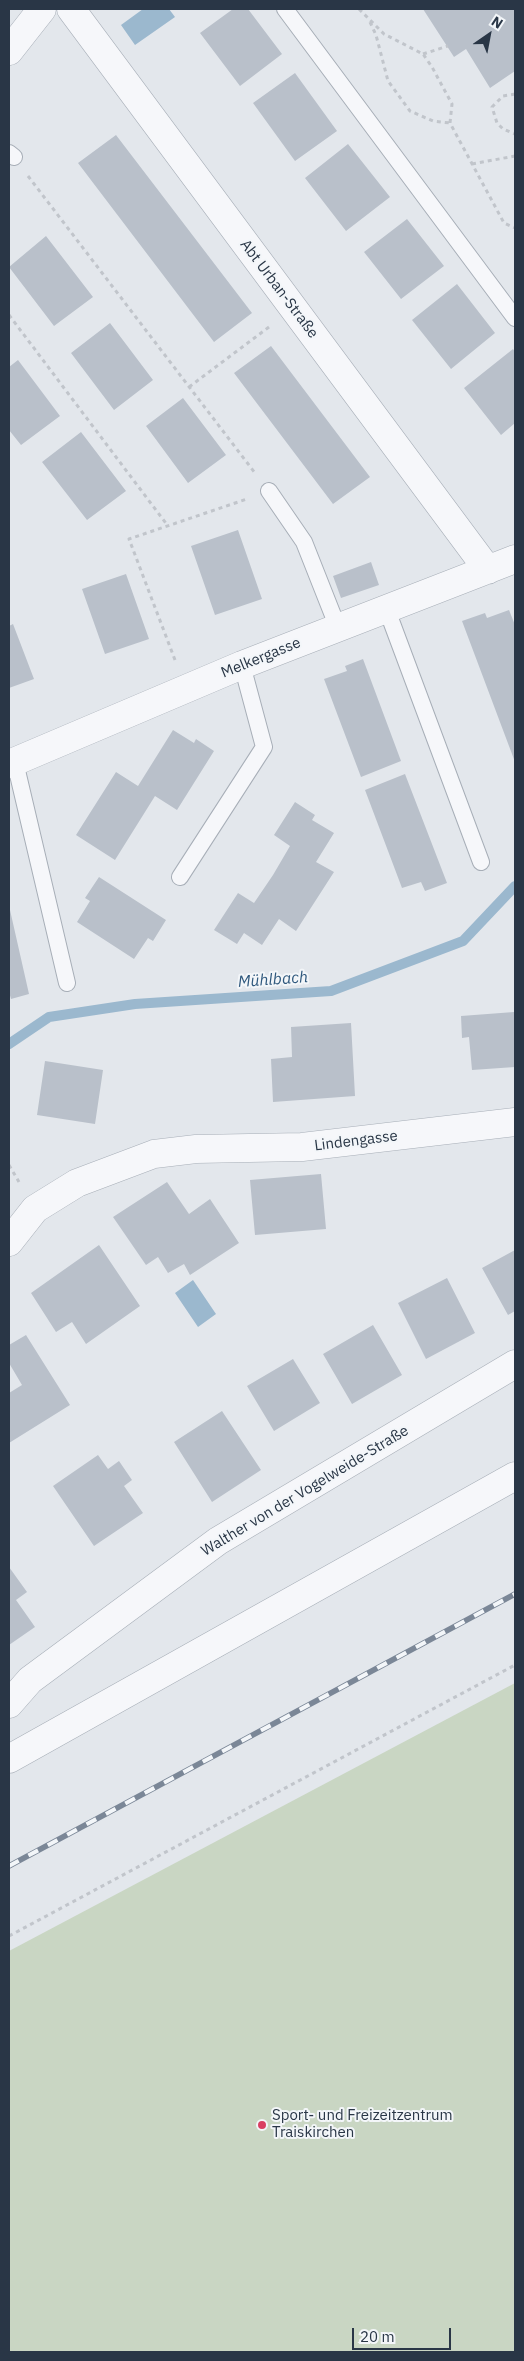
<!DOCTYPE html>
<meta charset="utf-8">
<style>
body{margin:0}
#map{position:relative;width:524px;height:2361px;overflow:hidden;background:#e3e7ec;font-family:"IBM Plex Sans",sans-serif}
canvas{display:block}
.frame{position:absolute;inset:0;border:10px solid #293646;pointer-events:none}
.north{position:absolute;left:464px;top:10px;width:50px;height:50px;-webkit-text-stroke:4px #f3f6f9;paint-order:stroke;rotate:33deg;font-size:14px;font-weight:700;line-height:20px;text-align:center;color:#293646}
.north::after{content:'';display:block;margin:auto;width:18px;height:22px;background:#293646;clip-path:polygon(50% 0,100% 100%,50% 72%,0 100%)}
.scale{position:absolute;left:352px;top:2328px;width:99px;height:22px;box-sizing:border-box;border:2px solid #293646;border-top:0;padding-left:6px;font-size:15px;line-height:18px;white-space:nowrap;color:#293646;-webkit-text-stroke:4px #f3f6f9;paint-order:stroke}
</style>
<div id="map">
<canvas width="524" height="2361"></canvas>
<div class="frame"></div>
<div class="north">N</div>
<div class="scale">20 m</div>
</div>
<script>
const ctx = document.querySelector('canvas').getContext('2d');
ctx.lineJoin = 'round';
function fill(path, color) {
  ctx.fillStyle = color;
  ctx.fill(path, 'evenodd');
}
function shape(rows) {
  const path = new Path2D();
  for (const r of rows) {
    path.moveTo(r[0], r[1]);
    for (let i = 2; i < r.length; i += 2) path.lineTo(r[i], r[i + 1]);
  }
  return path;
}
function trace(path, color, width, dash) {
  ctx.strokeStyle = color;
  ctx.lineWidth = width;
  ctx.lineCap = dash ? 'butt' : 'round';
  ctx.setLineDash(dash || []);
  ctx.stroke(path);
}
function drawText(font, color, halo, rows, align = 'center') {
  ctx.font = font + ' "IBM Plex Sans",sans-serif';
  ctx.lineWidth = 4;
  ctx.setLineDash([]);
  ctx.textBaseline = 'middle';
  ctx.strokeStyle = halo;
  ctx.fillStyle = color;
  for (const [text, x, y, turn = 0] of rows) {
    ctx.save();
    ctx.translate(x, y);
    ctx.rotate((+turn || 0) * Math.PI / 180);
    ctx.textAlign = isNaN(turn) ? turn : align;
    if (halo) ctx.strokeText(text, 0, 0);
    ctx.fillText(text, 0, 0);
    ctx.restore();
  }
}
fill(shape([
 [515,1683,515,2352,9,2352,9,1951]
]), '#c9d6c3');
fill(shape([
 [143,9,169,9,175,17,135,45,121,25],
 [193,1280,216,1314,198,1327,175,1293]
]), '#9bb8ce');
trace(shape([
 [9,1044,49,1017,135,1004,331,991,463,941,515,886]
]), '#9bb8ce', 10);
fill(shape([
 [233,9,248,9,282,54,240,86,200,33],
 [423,9,515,9,515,71,490,88,466,49,454,57],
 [295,73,337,131,295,161,253,103],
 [116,135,252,313,214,342,78,163],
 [348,144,390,197,346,231,305,178],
 [407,219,444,266,401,299,364,252],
 [46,236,93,297,54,326,9,267],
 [457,284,495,333,451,369,412,320],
 [110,323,153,380,114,410,71,353],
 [271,346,370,477,333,504,234,373],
 [513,349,515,352,515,423,501,435,464,388],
 [18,360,60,416,21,445,9,430,9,367],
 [183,398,226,455,188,483,146,426],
 [81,432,126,491,87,520,42,462],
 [238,530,262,599,215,615,191,546],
 [371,562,379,585,341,598,333,576],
 [126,574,149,639,105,654,82,589],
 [509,610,515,625,515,762,462,621,485,613,487,618],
 [13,624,34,679,9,688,9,626],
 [363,659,401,761,361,777,324,679,347,671,345,666],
 [173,730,194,743,196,739,214,751,177,810,155,796,115,860,76,835,116,772,138,786],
 [405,774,447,883,425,891,421,882,402,888,365,790],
 [295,802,315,815,312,820,334,833,316,862,334,872,296,931,279,919,262,945,244,933,237,944,214,930,238,893,254,903,273,875,290,846,274,835],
 [99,877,166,920,153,941,148,938,134,959,77,922,90,901,85,898],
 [10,910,29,994,11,999,9,992],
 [514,1012,515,1067,472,1070,469,1037,462,1038,461,1016],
 [351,1023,355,1096,273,1102,271,1059,292,1057,291,1027],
 [45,1061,103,1070,95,1124,37,1115],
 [321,1174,326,1229,255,1235,250,1180],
 [167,1182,189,1214,210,1199,239,1243,190,1275,184,1264,168,1273,158,1257,146,1265,113,1217],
 [99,1245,140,1306,86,1344,72,1322,56,1332,31,1293],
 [515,1250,515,1311,508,1315,482,1268],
 [447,1278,475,1333,426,1359,398,1303],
 [373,1325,402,1375,352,1404,323,1354],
 [26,1335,70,1405,9,1443,9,1393,22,1385,9,1363,9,1345],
 [293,1359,320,1403,274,1431,247,1386],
 [222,1411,261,1470,212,1502,174,1442],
 [98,1455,108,1469,119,1461,132,1480,124,1486,143,1513,94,1546,53,1486],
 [9,1567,27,1592,16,1600,35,1627,9,1645]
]), '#b9c0ca');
const lane = shape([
 [285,9,515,318],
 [9,153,14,157],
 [269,491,304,542,338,628],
 [387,610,481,862],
 [15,762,67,983],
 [180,877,264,747,242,665]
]);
const street = shape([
 [71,9,488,570],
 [9,51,42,9],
 [9,764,242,665,515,559],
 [9,1242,35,1209,77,1183,154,1154,196,1149,302,1147,515,1122],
 [9,1704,30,1680,218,1541,515,1364],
 [9,1759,515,1476]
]);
trace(lane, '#a7aeb7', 18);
trace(street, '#a7aeb7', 29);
trace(shape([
 [359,9,384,34,423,54,432,67,452,104,450,123,504,223,515,228],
 [370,22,376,35,388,81,410,111,433,121,450,123],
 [423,54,448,46],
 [515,94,503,96,492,107,497,123,503,129,515,134],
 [472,164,515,156],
 [28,176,255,473],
 [9,315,168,526],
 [189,387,269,327],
 [175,660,129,539,247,499],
 [9,1165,19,1182],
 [9,1936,515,1665]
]), '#c1c5cb', 3, [4, 4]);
trace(lane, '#f6f7fa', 16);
trace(street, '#f6f7fa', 28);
const rail = shape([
 [9,1866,515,1594]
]);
trace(rail, '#7b8797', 5.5);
trace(rail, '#f3f6f9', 4, [11]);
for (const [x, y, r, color] of [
 [262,2125,5,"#d93f62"]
]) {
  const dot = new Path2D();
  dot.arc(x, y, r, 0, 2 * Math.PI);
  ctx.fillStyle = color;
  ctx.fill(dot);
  trace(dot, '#f3f6f9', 2);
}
drawText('15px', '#293646', '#f3f6f9', [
 ["Abt Urban-Straße",279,289,53],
 ["Melkergasse",261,658,-22],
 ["Lindengasse",356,1141,-7],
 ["Walther von der Vogelweide-Straße",305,1491,-31]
]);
drawText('15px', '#293646', '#f3f6f9', [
 ["Sport- und Freizeitzentrum",272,2116],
 ["Traiskirchen",272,2133]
], 'left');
drawText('italic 16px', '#2f587d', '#f3f6f9', [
 ["Mühlbach",273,980,-4]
]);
</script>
